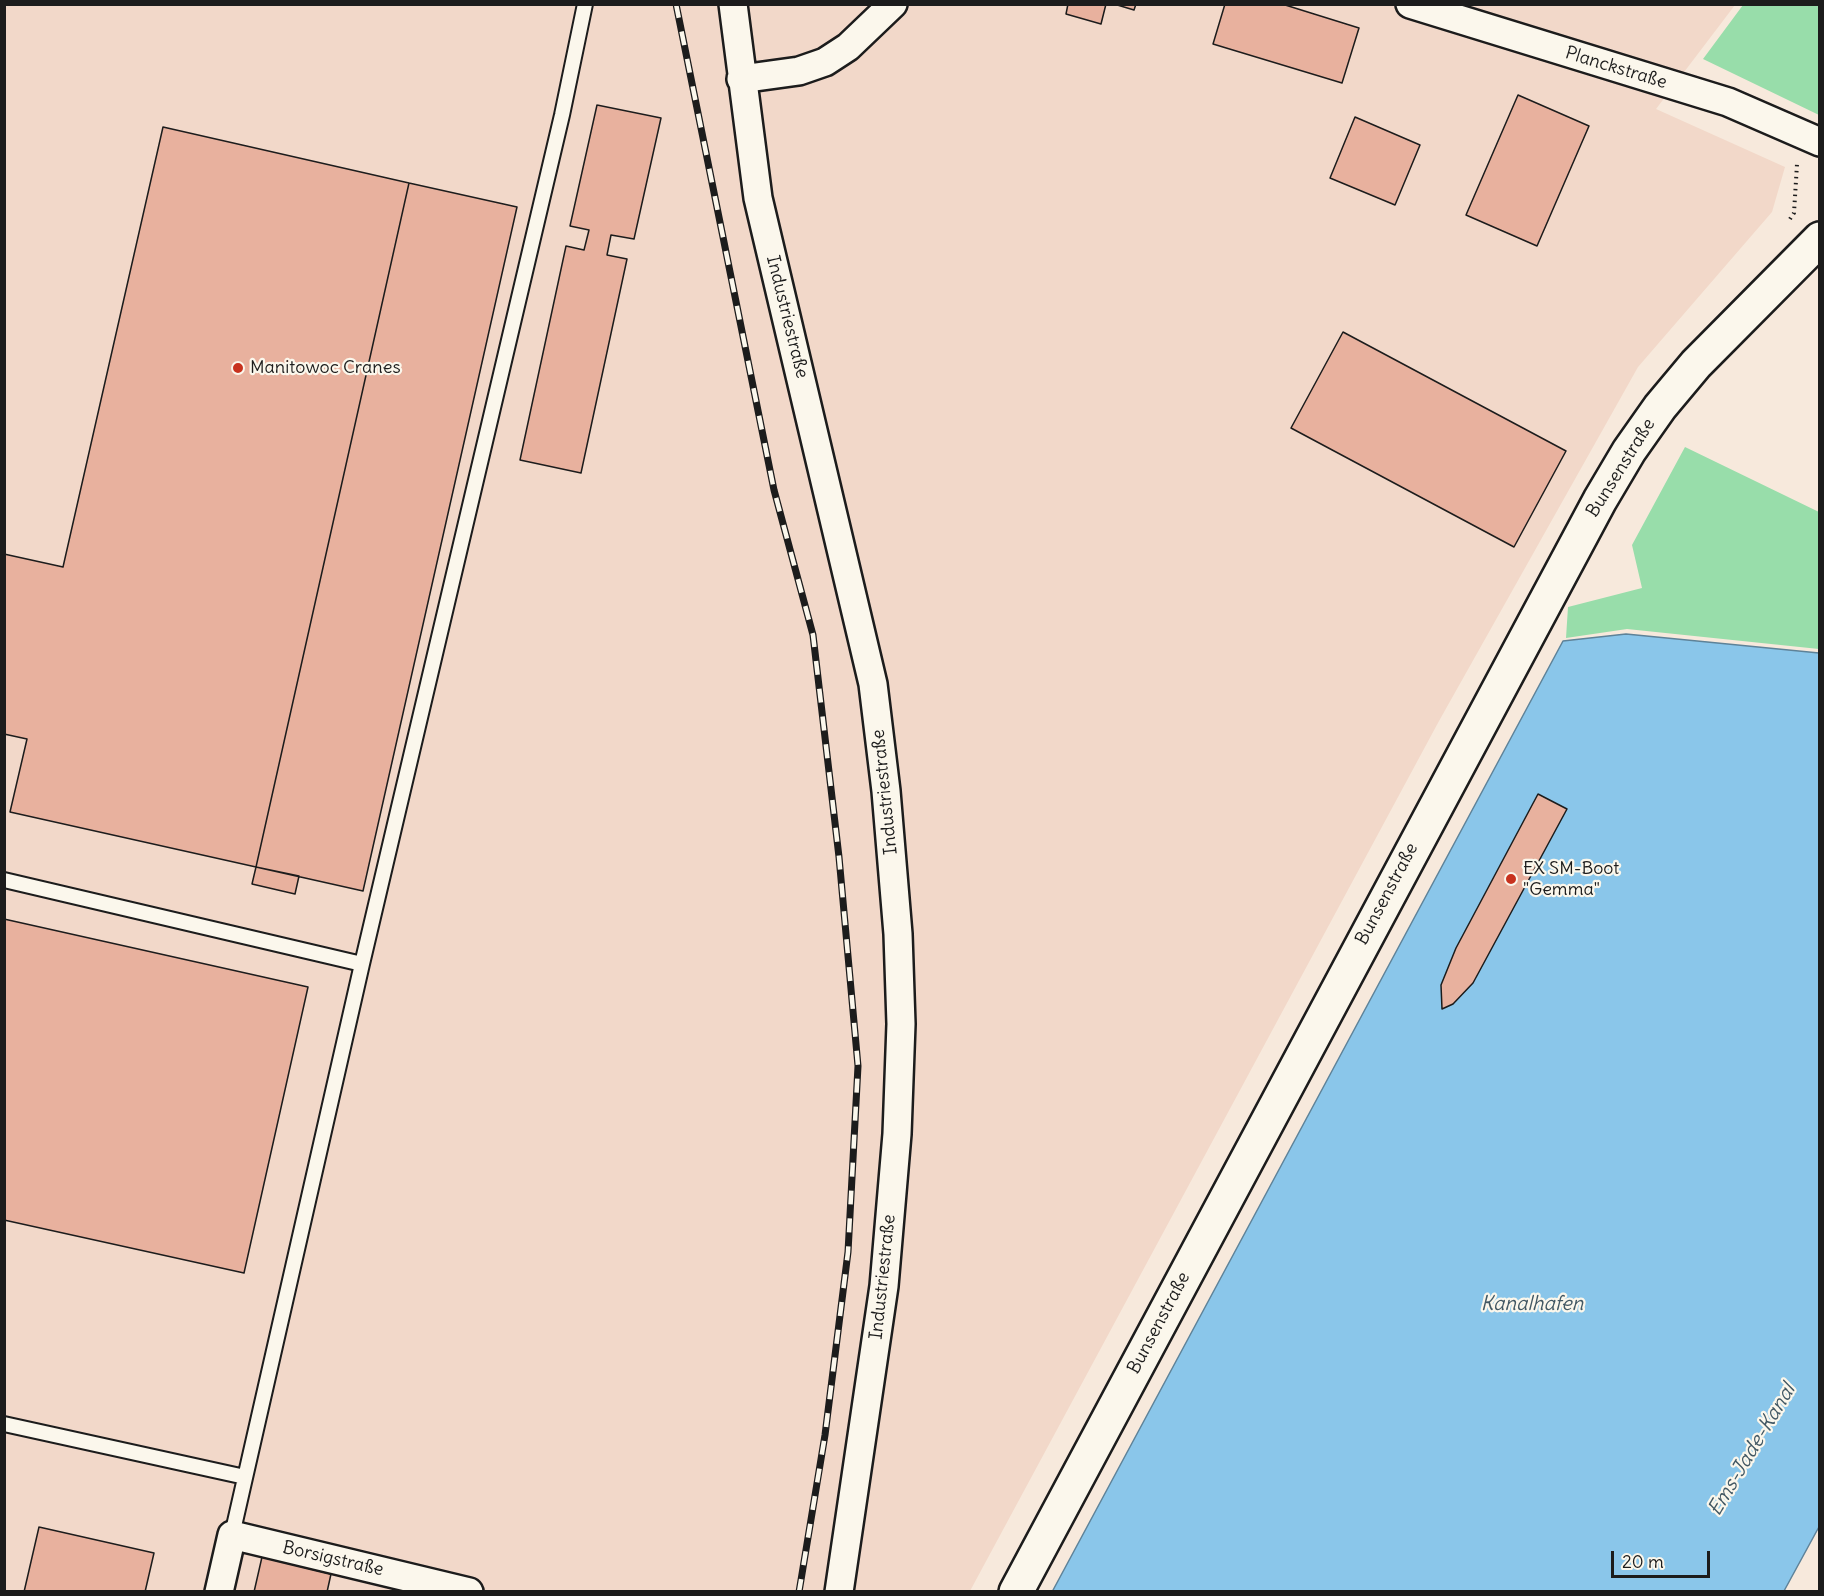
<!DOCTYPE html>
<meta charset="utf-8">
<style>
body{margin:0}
#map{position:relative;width:1824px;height:1596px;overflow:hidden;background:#f7e9dc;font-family:Delius,sans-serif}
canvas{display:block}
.frame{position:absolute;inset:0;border:6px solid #1c1c1c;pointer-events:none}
.scale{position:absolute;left:1611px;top:1551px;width:99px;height:27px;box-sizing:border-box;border:3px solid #1c1c1c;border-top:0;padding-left:8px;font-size:18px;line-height:21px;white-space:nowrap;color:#1c1c1c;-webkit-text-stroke:4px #fbf7ec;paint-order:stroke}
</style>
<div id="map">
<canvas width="1824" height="1596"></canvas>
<div class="frame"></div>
<div class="scale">20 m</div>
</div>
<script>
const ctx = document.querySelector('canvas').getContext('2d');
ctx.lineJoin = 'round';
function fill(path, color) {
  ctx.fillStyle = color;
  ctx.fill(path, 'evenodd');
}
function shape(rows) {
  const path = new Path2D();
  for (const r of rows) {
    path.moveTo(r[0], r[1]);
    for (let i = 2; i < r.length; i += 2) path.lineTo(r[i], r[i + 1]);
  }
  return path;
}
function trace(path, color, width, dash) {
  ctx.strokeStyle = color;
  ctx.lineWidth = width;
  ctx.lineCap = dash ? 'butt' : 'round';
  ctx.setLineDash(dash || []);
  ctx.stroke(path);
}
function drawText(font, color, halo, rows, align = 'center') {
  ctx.font = font + ' Delius,sans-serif';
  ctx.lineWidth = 4.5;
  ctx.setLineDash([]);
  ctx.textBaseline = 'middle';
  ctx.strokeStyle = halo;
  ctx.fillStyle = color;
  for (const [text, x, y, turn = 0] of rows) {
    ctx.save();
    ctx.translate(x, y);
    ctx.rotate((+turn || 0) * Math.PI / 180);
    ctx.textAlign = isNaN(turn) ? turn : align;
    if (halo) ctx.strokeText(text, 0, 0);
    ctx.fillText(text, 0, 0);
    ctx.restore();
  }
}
fill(shape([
 [5,5,1735,5,1656,109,1785,167,1772,212,1638,367,1439,721,970,1591,5,1592]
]), '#f2d8c9');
fill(shape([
 [1743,5,1819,5,1819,115,1703,59],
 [1685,447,1819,512,1819,649,1627,629,1566,638,1568,607,1642,588,1632,545]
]), '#98ddaa');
const water = shape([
 [1626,634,1819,653,1820,1525,1784,1591,1052,1592,1563,641,1626,634]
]);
fill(water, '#8ac6ea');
trace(water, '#5e8298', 1.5);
const building = shape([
 [1068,4,1106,4,1101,24,1066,14,1068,4],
 [1114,4,1136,4,1134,10,1114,4],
 [1225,4,1282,4,1359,28,1342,83,1213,44,1225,4],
 [1518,95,1589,126,1537,246,1466,215,1518,95],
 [597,105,661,118,634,239,611,235,607,255,627,259,581,473,520,460,566,246,584,250,589,230,570,226,597,105],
 [1355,117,1420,145,1395,205,1330,178,1355,117],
 [163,127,409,183,256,867,10,812,27,739,4,734,4,554,63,567,163,127],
 [409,183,517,207,363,891,256,867,409,183],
 [1343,332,1566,451,1514,547,1291,428,1343,332],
 [1538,794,1567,809,1473,983,1453,1004,1442,1009,1441,985,1456,948,1538,794],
 [256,867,299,876,295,894,252,884,256,867],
 [4,919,308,987,244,1273,4,1220,4,919],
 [39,1527,154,1553,145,1592,24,1592,39,1527],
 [262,1557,331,1574,327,1592,254,1592,262,1557]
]);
fill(building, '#e8b19e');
trace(building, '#1c1c1c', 1.5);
const service = shape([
 [4,880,362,964],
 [4,1424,245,1477],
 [232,1535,362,964,562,115,585,4]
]);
const minor = shape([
 [733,4,758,198,873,684,886,791,898,934,901,1024,897,1134,884,1286,839,1592],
 [1410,4,1728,102,1820,142],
 [741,79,799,71,825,62,848,47,893,4],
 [219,1592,232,1535,469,1592]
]);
const tertiary = shape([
 [1016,1592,1600,500,1629,451,1660,407,1696,364,1820,239]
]);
trace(service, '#1c1c1c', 18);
trace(minor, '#1c1c1c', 32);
trace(tertiary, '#1c1c1c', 38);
trace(shape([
 [1790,219,1794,213,1797,164]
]), '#1c1c1c', 4, [1.5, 4.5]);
trace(service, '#fbf7ec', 14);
trace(minor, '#fbf7ec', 27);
trace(tertiary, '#fbf7ec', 33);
const rail = shape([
 [676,4,774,490,813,635,839,857,858,1066,848,1252,825,1435,799,1592]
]);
trace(rail, '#1c1c1c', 7);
trace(rail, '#fbf7ec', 4.5, [14]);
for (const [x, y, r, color] of [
 [238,368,6,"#c8321e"],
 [1511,879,6,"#c8321e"]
]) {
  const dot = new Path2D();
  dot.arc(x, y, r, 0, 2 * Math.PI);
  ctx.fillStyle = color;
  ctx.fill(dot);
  trace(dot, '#fbf7ec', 2);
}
drawText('18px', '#1c1c1c', '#fbf7ec', [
 ["Planckstraße",1616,68,17],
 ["Industriestraße",787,317,76],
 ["Bunsenstraße",1621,468,-58],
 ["Industriestraße",885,792,-96],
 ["Bunsenstraße",1387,894,-62],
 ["Industriestraße",883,1277,-84],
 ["Bunsenstraße",1159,1323,-62],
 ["Borsigstraße",333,1559,13]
]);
drawText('18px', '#1c1c1c', '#fbf7ec', [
 ["Manitowoc Cranes",250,368],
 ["EX SM-Boot",1523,869],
 ["\"Gemma\"",1523,890]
], 'left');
drawText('italic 20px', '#425864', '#fbf7ec', [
 ["Kanalhafen",1532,1304],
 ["Ems-Jade-Kanal",1752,1450,-59]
]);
</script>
